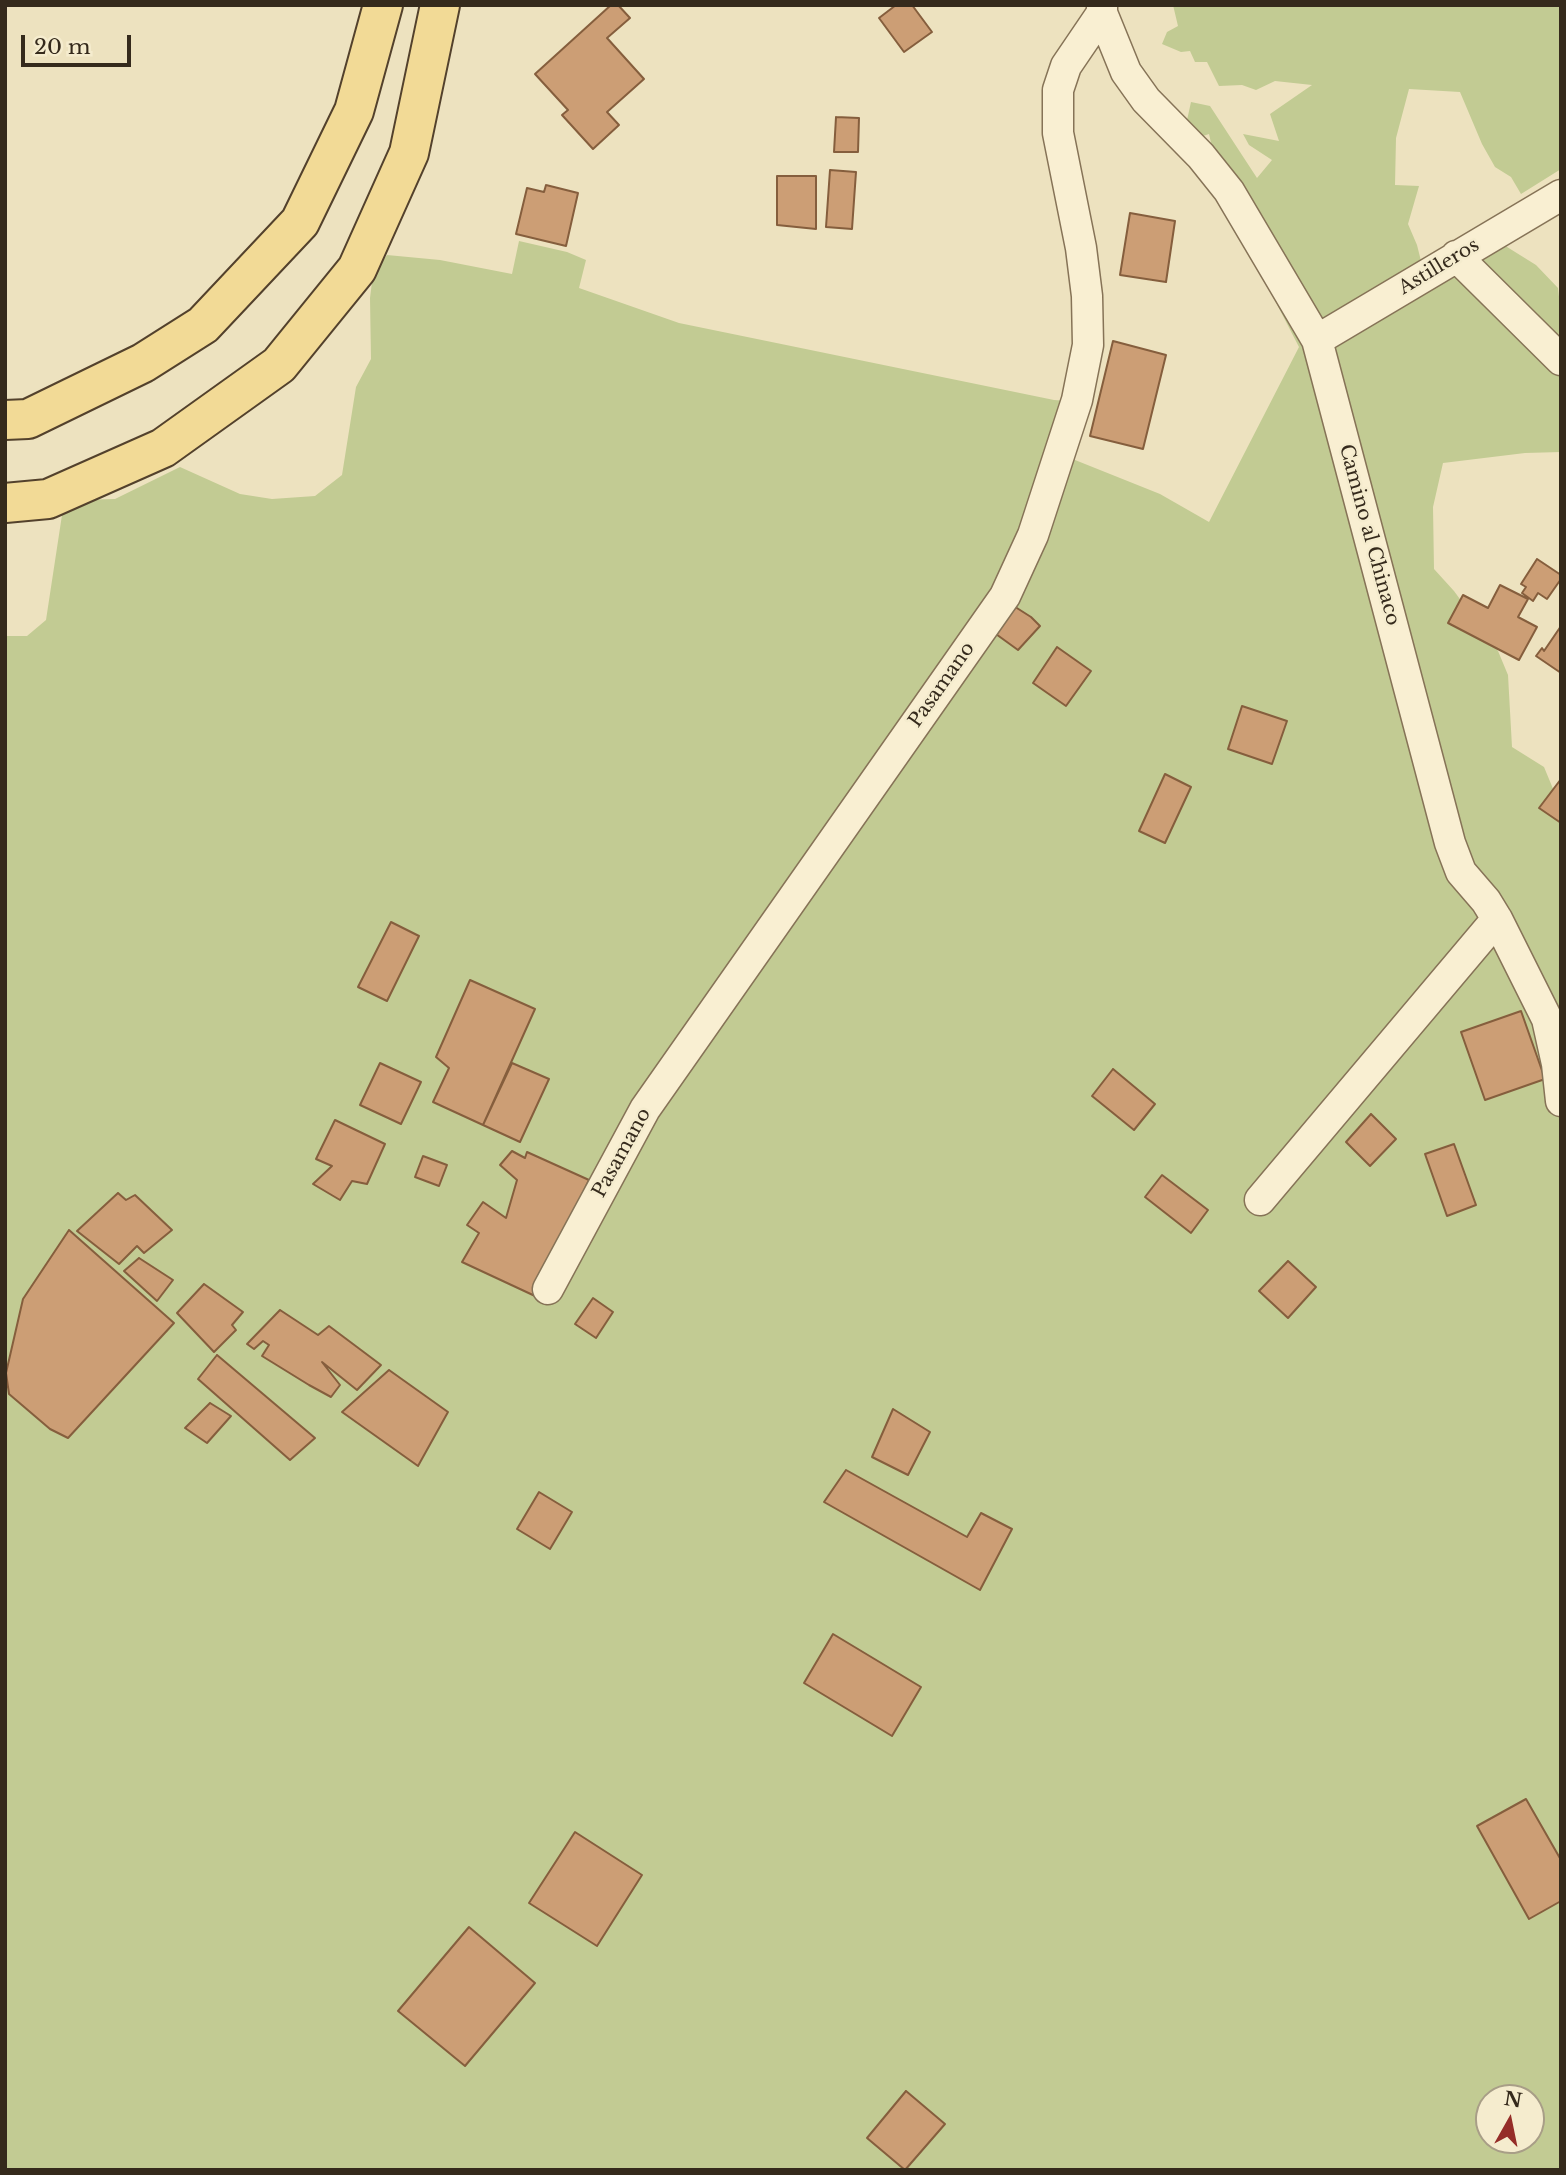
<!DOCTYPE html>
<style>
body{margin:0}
#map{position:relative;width:1566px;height:2175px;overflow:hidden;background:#ede2bf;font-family:"Libre Baskerville",serif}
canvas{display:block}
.frame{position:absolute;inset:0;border:7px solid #352a1c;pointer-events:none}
.north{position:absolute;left:1475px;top:2084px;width:70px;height:70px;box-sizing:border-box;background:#f5ecce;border:2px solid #a89e87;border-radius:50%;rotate:9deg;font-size:19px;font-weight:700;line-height:28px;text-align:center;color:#352a1c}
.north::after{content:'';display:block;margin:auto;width:24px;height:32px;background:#952d28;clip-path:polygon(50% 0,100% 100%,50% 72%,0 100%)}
.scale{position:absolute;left:21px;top:35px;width:110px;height:32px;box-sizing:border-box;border:4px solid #352a1c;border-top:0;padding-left:9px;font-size:21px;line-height:24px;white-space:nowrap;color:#352a1c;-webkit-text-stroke:5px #f5ecce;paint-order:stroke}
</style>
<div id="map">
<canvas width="1566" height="2175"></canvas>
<div class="frame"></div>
<div class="north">N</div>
<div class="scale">20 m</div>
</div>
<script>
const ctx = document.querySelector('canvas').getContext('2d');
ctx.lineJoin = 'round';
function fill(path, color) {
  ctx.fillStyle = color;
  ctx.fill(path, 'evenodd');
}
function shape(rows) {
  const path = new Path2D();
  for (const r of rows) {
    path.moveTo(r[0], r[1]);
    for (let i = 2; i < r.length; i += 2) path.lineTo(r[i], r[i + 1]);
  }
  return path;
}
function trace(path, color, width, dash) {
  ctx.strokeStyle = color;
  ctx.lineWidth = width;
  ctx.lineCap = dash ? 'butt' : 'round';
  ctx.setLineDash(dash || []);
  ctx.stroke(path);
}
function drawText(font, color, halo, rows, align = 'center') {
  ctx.font = font + ' "Libre Baskerville",serif';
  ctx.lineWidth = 5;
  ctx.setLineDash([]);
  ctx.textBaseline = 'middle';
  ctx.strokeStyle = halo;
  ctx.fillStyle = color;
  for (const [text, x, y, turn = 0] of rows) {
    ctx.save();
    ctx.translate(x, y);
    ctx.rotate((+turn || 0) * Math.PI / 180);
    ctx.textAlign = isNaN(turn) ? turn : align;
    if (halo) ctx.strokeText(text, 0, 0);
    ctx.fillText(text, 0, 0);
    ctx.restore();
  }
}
fill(shape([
 [1173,5,1561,5,1561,169,1521,194,1511,177,1495,167,1482,144,1460,92,1409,89,1396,138,1395,185,1419,186,1408,224,1417,245,1423,269,1456,278,1491,237,1536,265,1558,288,1561,314,1558,341,1561,352,1561,452,1525,453,1443,463,1433,507,1434,569,1454,591,1498,651,1508,675,1512,747,1544,767,1561,808,1561,2170,5,2170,5,636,27,636,46,620,62,515,74,500,115,499,180,467,240,494,272,499,315,496,342,475,356,387,371,359,370,298,373,274,387,255,440,260,512,274,519,241,567,252,586,260,579,288,679,323,1054,400,1081,402,1065,456,1160,494,1209,522,1299,347,1217,188,1214,156,1209,134,1182,143,1191,102,1210,106,1257,178,1272,160,1249,145,1243,134,1279,141,1270,114,1312,85,1275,81,1256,90,1242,85,1219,86,1207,62,1195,62,1190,51,1181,52,1162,44,1167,32,1178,26],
 [1489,2098,1531,2098,1531,2140,1489,2140]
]), '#c2cb93');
const building = shape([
 [611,5,618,5,630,18,607,38,644,79,607,112,619,125,593,149,562,115,568,110,535,74,611,5],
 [896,5,912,5,932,32,904,52,879,18,896,5],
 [836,117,859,118,858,152,834,152,836,117],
 [830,170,856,172,852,229,826,227,830,170],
 [777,176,816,176,816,229,777,225,777,176],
 [546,185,578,193,566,246,516,234,527,188,544,192,546,185],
 [1130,213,1175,221,1166,282,1120,275,1130,213],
 [1113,341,1166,355,1143,449,1090,436,1113,341],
 [1537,559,1561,575,1561,579,1547,599,1538,593,1533,601,1522,593,1526,587,1521,584,1537,559],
 [1500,585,1528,599,1518,617,1537,627,1519,660,1448,623,1463,595,1488,608,1500,585],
 [1009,603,1031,617,1040,626,1018,650,989,629,1009,603],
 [1561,626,1561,673,1536,656,1542,648,1544,651,1561,626],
 [1057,647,1091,671,1066,706,1033,683,1057,647],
 [1242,706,1287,721,1272,764,1228,749,1242,706],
 [1165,774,1191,787,1165,843,1139,831,1165,774],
 [1561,779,1561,823,1539,808,1561,779],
 [391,922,419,936,387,1001,358,987,391,922],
 [470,980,535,1009,483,1125,433,1102,449,1068,436,1057,470,980],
 [1521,1011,1545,1079,1485,1100,1461,1032,1521,1011],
 [380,1063,421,1082,401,1124,360,1105,380,1063],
 [512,1063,549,1079,520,1142,483,1125,512,1063],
 [1113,1069,1155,1104,1134,1130,1092,1096,1113,1069],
 [1371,1114,1396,1139,1370,1166,1346,1142,1371,1114],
 [335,1120,385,1144,367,1184,352,1181,340,1200,313,1184,332,1166,316,1159,335,1120],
 [1454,1144,1476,1205,1447,1216,1425,1154,1454,1144],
 [512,1151,525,1158,527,1152,589,1180,535,1296,462,1262,479,1233,467,1225,483,1202,506,1218,517,1180,500,1165,512,1151],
 [423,1156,447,1165,439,1186,415,1177,423,1156],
 [1162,1175,1208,1210,1191,1233,1145,1197,1162,1175],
 [118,1193,126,1200,135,1195,172,1230,144,1253,137,1246,119,1264,77,1231,118,1193],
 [69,1230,174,1323,68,1438,50,1429,9,1394,6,1373,23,1299,69,1230],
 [139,1258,173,1280,157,1301,124,1271,139,1258],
 [1288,1261,1316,1287,1288,1318,1259,1291,1288,1261],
 [204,1284,243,1312,232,1325,236,1330,214,1352,177,1313,204,1284],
 [593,1298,613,1312,596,1338,575,1324,593,1298],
 [280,1310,318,1335,329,1326,381,1365,357,1390,322,1362,340,1385,331,1397,309,1385,262,1356,269,1345,263,1341,254,1349,247,1344,280,1310],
 [217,1355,315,1438,290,1460,198,1379,217,1355],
 [389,1370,448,1412,418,1466,342,1412,389,1370],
 [210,1403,231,1416,207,1443,185,1428,210,1403],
 [893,1409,930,1432,908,1475,872,1457,893,1409],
 [846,1470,967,1537,981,1513,1012,1529,980,1590,824,1502,846,1470],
 [539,1492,572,1512,550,1549,517,1529,539,1492],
 [833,1634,921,1687,892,1736,804,1683,833,1634],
 [1526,1799,1561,1860,1561,1901,1529,1919,1477,1826,1526,1799],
 [575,1832,642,1875,597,1946,529,1903,575,1832],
 [469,1927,535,1983,465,2066,398,2011,469,1927],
 [906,2091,945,2124,905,2170,867,2138,906,2091]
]);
fill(building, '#cc9e75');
trace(building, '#855e3d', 2);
const street = shape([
 [1102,5,1102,13,1126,72,1146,100,1201,156,1229,191,1317,340,1450,843,1461,872,1486,901,1497,919,1547,1019,1557,1064,1561,1101],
 [1456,256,1561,360],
 [1317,340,1561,195],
 [1260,1200,1497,919],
 [548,1289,645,1109,1005,596,1033,535,1077,400,1088,345,1087,296,1081,248,1058,133,1058,90,1066,66,1102,13]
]);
const primary = shape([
 [5,420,28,419,143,363,203,325,300,222,354,111,383,5],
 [5,503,48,499,163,448,279,365,357,269,409,153,440,5]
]);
trace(street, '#867357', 33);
trace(primary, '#53412c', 42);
trace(street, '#f9efd2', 30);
trace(primary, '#f2da96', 38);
drawText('19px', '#352a1c', '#f5ecce', [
 ["Astilleros",1439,267,-31],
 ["Camino al Chinaco",1369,535,75],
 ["Pasamano",942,685,-55],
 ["Pasamano",622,1153,-61]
]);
</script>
